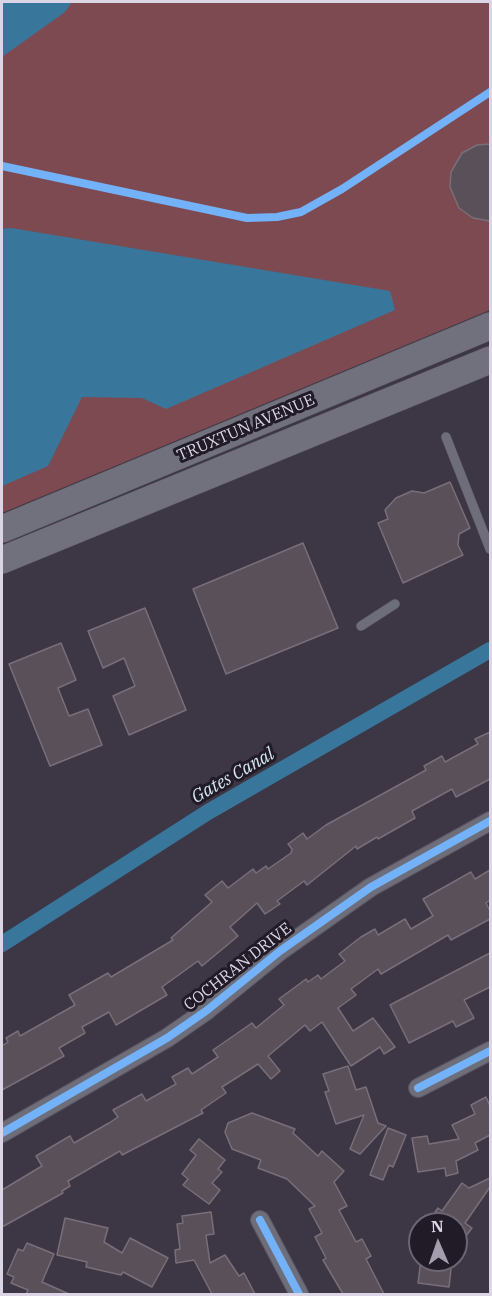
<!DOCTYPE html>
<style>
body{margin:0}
#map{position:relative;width:492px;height:1296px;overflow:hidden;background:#3d3644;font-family:"IBM Plex Serif",serif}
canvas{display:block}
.frame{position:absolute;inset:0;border:3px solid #dcd5e5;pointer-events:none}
.north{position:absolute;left:408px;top:1212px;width:60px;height:60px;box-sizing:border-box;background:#201b27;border:2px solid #6b6573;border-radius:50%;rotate:358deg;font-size:16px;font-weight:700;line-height:24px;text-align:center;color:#dcd5e5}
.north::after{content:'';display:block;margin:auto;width:21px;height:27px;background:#a49dad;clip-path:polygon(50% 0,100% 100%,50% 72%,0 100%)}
</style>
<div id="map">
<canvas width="492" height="1296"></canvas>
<div class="frame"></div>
<div class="north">N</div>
</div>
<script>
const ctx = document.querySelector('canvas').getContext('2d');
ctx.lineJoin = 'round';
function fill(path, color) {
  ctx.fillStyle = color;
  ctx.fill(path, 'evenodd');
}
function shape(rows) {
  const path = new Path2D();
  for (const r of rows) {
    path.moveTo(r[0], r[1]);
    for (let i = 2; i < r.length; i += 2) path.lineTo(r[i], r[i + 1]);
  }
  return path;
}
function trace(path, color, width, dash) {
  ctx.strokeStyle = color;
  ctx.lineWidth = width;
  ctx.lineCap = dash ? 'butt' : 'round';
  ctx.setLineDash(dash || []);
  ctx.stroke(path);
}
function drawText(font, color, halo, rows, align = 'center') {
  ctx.font = font + ' "IBM Plex Serif",serif';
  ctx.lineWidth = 6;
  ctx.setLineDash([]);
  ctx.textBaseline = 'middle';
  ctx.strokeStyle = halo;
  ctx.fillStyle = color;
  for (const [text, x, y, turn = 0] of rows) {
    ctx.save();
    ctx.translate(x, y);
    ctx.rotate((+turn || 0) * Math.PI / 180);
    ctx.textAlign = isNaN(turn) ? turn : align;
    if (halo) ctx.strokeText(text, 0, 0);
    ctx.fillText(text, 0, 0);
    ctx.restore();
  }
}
fill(shape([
 [2,2,490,2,490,310,2,513]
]), '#7e4a52');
fill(shape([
 [2,2,72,2,65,12,2,57],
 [11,228,390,291,395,310,166,409,142,398,82,397,48,466,2,486,2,229]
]), '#38779b');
trace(shape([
 [2,944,208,812,490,650]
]), '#38779b', 16);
const building = shape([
 [490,144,490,221,473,218,459,208,450,187,451,172,462,153,477,145,490,144],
 [450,482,470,528,459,534,458,545,463,555,403,583,378,523,388,519,385,510,396,498,412,491,424,493,450,482],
 [303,543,338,628,226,674,193,589,303,543],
 [145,608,186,710,129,735,113,696,135,686,124,658,103,668,88,631,145,608],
 [61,643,76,680,58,688,69,716,88,709,102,745,50,766,9,664,61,643],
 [490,732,490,779,456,797,452,789,412,811,415,818,378,839,377,837,357,849,356,846,307,885,304,881,277,901,280,904,265,914,257,903,230,927,238,936,202,966,198,961,162,987,167,995,116,1025,109,1012,82,1027,85,1033,59,1048,64,1056,2,1090,2,1046,8,1042,6,1038,18,1031,20,1036,75,1005,69,995,108,973,111,977,173,940,171,938,212,902,205,895,222,881,228,888,253,869,256,873,266,866,268,869,291,853,292,849,288,844,303,833,307,839,326,825,426,770,424,766,442,756,445,762,478,744,475,739,490,732],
 [490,870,490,900,486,903,490,911,490,919,451,940,448,935,381,974,378,969,351,989,356,995,338,1008,353,1031,373,1018,395,1047,384,1054,380,1047,351,1066,322,1022,310,1031,305,1025,268,1056,280,1071,271,1079,258,1064,222,1087,226,1093,201,1110,203,1113,122,1155,120,1151,68,1181,70,1186,62,1191,63,1193,2,1227,2,1190,42,1166,36,1156,70,1136,74,1143,109,1123,118,1117,113,1110,142,1094,146,1101,176,1084,172,1077,188,1068,192,1074,218,1057,213,1050,252,1023,256,1028,284,1005,279,999,306,979,308,982,318,975,321,979,345,961,339,954,361,937,375,929,378,935,405,919,411,929,433,916,423,899,471,872,475,879,490,870],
 [490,953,490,987,464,1000,474,1018,456,1027,453,1021,409,1043,390,1005,490,953],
 [348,1066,356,1090,366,1087,378,1123,386,1126,360,1154,350,1149,364,1115,336,1124,325,1092,329,1091,323,1074,348,1066],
 [486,1097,490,1106,490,1135,475,1143,478,1150,456,1161,458,1173,446,1176,445,1168,418,1172,412,1138,427,1136,429,1144,459,1139,452,1125,475,1114,471,1105,486,1097],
 [252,1113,295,1129,293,1133,318,1156,322,1151,344,1171,334,1182,347,1206,339,1210,356,1242,362,1239,371,1256,366,1259,384,1294,343,1294,323,1260,326,1258,315,1237,322,1233,309,1209,315,1206,287,1179,258,1168,261,1160,232,1149,225,1132,228,1123,252,1113],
 [388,1128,406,1135,393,1167,389,1165,383,1180,370,1175,388,1128],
 [199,1139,225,1160,218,1169,222,1172,212,1183,220,1190,209,1204,183,1185,188,1179,182,1174,196,1155,190,1150,199,1139],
 [490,1178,490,1187,465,1223,472,1228,456,1249,456,1224,432,1224,434,1221,431,1218,438,1208,442,1211,462,1183,469,1188,490,1178],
 [211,1212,214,1234,206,1235,210,1263,225,1255,239,1276,244,1273,255,1294,212,1294,194,1260,176,1263,175,1250,180,1249,177,1224,183,1223,182,1216,211,1212],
 [65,1218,108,1228,104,1242,122,1253,130,1238,168,1258,152,1287,123,1272,121,1275,86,1267,87,1262,57,1255,65,1218],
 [27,1243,54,1254,42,1282,69,1294,26,1294,28,1290,11,1283,14,1277,7,1274,18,1249,23,1251,27,1243],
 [421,1260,452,1260,449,1287,418,1283,421,1260]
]);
fill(building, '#59505a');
trace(building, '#786f79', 1.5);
const service = shape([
 [446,437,490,549],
 [361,626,395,604]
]);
const minor = shape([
 [418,1088,490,1051],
 [2,1133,167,1038,206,1011,280,951,371,887,490,821],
 [260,1220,299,1294]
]);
const secondary = shape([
 [2,529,490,326],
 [2,560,490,360]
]);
trace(service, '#5a5360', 10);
trace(minor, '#5a5360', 20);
trace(secondary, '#5a5360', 28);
trace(service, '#6e6e7a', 9);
trace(minor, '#6e6e7a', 18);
trace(secondary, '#71717d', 27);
trace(shape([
 [2,166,247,218,277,217,301,212,342,189,490,92],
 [418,1088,490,1051],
 [2,1133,167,1038,206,1011,280,951,371,887,490,821],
 [260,1220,299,1294]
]), '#73b2f8', 8);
drawText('16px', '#dcd5e5', '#201b27', [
 ["TRUXTUN AVENUE",246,428,-23],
 ["COCHRAN DRIVE",238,967,-38]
]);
drawText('italic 18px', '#d6e7f3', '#201b27', [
 ["Gates Canal",233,776,-30]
]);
</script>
